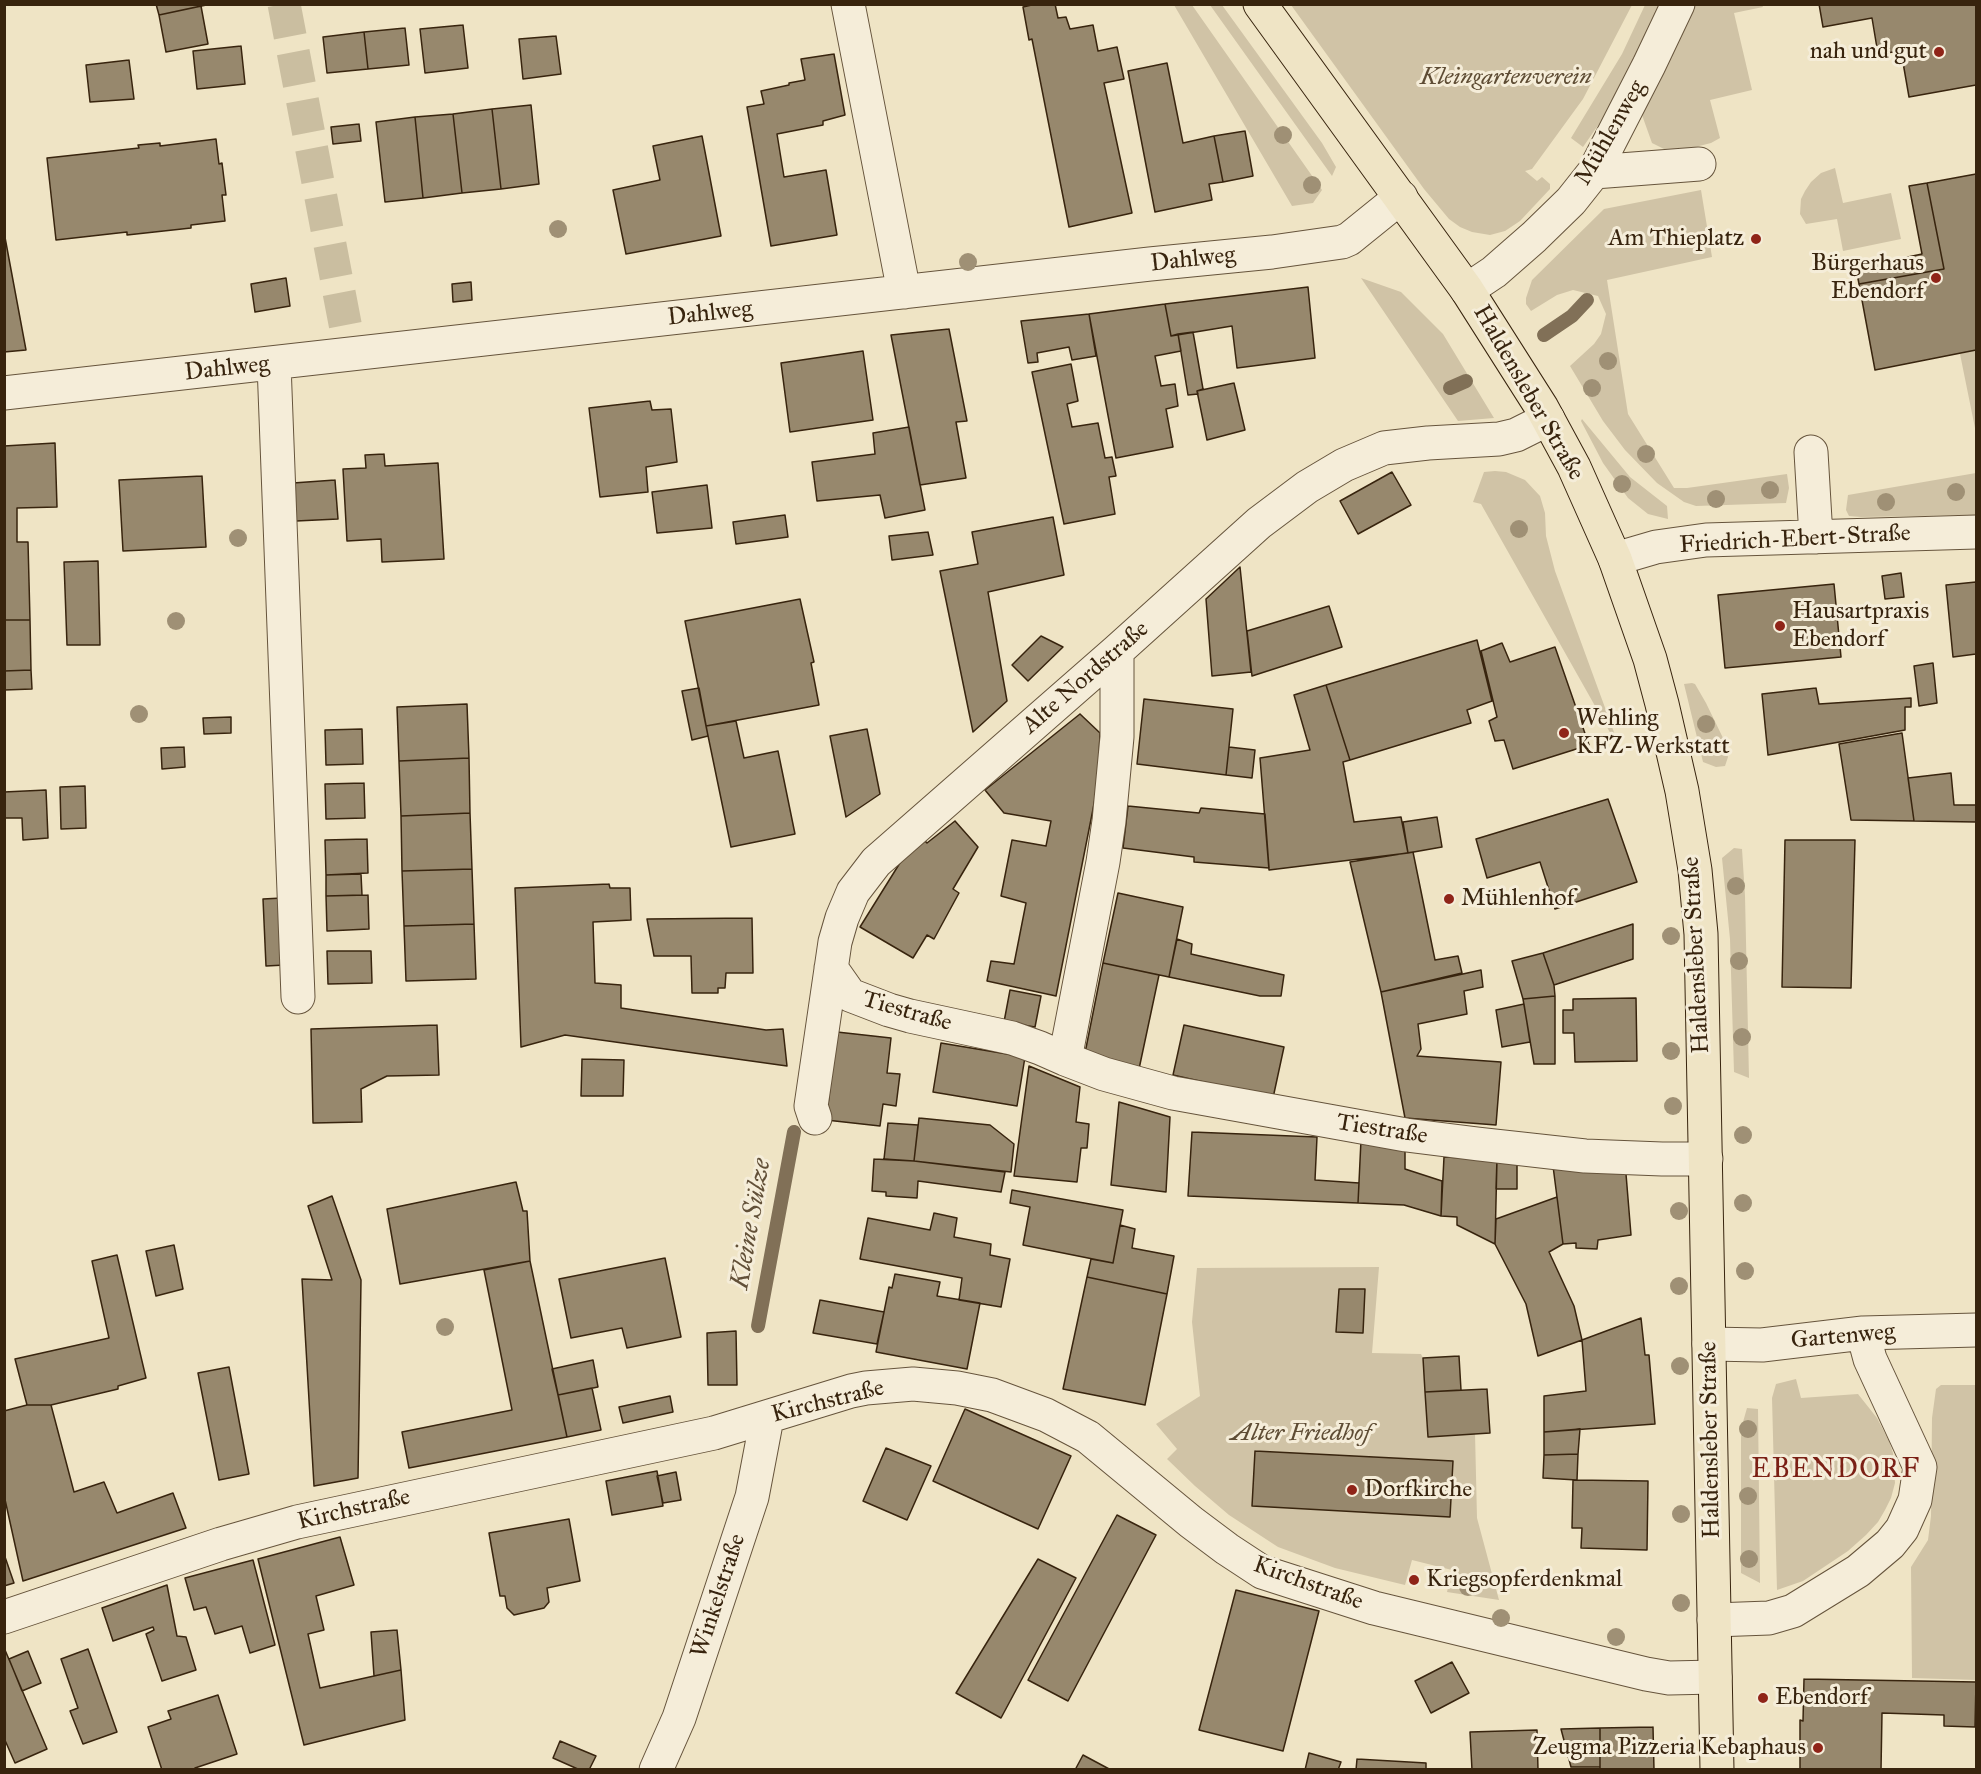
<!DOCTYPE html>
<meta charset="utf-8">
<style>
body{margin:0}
#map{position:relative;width:1981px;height:1774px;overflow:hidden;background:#efe4c5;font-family:"IM FELL Great Primer",serif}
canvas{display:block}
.frame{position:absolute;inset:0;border:6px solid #38240e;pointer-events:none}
</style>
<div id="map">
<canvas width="1981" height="1774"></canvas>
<div class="frame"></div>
</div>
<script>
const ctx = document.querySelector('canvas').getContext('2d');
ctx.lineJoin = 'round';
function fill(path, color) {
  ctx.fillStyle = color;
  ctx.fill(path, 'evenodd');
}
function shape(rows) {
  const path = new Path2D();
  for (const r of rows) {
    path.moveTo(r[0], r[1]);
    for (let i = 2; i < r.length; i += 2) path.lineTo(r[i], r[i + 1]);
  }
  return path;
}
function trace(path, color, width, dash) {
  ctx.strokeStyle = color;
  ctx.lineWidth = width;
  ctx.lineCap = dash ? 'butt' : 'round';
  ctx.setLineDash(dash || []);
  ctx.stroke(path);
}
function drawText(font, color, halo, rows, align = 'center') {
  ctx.font = font + ' "IM FELL Great Primer",serif';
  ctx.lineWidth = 6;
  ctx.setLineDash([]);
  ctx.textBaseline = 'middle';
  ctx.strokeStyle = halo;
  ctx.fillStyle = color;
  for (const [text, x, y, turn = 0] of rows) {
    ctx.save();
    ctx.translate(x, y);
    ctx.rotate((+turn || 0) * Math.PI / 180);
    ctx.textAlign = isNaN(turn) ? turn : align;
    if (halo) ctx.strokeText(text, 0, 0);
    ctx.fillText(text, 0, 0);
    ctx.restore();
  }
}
fill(shape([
 [1174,5,1192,5,1322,190,1313,203,1292,206],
 [1210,5,1222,5,1322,143,1336,167,1332,176],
 [1291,5,1632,5,1583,99,1532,169,1525,171,1537,181,1542,177,1550,184,1550,189,1520,221,1505,231,1490,235,1472,232,1460,227,1449,219,1424,189],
 [1645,5,1663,5,1615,101,1583,147,1571,138,1622,54],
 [1694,5,1762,5,1763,7,1734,13,1752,90,1710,100,1720,138,1711,143,1687,149,1666,150,1652,143,1642,115,1651,95,1669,62],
 [1835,168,1843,203,1891,193,1901,239,1843,251,1837,219,1806,224,1800,214,1801,199,1805,191,1811,182,1821,173],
 [1701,190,1712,257,1607,280,1628,414,1674,488,1687,488,1787,474,1789,488,1786,503,1696,506,1684,502,1657,483,1625,450,1603,421,1570,366,1594,344,1601,334,1606,314,1598,296,1573,290,1557,295,1531,311,1526,304,1526,298,1532,280,1604,209],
 [1361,278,1401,292,1443,334,1494,418,1458,421],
 [1976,350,1976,433,1960,354],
 [1582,419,1630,477,1667,506,1668,519,1648,514,1628,498,1603,463,1581,421],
 [1495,471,1506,472,1525,480,1540,496,1545,513,1546,536,1555,571,1615,735,1612,736,1481,504,1473,502,1484,472],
 [1976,473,1976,515,1861,517,1849,516,1846,510,1848,495],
 [1692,683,1695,684,1706,703,1723,738,1728,757,1725,766,1716,767,1703,762,1684,684],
 [1734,848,1742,849,1745,896,1749,1078,1734,1072,1730,939,1722,858],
 [1379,1267,1372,1353,1421,1354,1423,1358,1428,1436,1475,1433,1477,1518,1499,1600,1447,1592,1452,1570,1412,1560,1405,1585,1335,1568,1278,1547,1229,1515,1195,1486,1167,1459,1177,1449,1156,1424,1200,1396,1192,1322,1197,1268],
 [1796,1379,1801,1398,1858,1394,1877,1418,1889,1441,1893,1453,1895,1483,1891,1498,1885,1510,1878,1522,1866,1535,1848,1551,1803,1581,1777,1590,1772,1398,1776,1384],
 [1941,1385,1976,1385,1976,1680,1912,1678,1911,1567,1928,1540,1931,1516,1932,1418,1936,1389],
 [1747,1408,1758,1409,1760,1583,1741,1573,1741,1437,1743,1422]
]), '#d0c3a6');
trace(shape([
 [1544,335,1572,316,1587,300],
 [1450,388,1466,381],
 [758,1326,794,1132]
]), '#817057', 14);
const building = shape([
 [156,4,211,4,159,15,156,4],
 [1036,4,1055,4,1058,18,1066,17,1070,29,1093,25,1098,51,1117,47,1124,79,1104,83,1132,213,1069,227,1032,39,1029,40,1023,7,1036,4],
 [1819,4,1976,4,1976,85,1909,97,1901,51,1878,54,1872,18,1823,27,1819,4],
 [201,6,208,44,166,52,159,15,201,6],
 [463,25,468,68,425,73,420,29,463,25],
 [405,28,409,65,368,69,364,32,405,28],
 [364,32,368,69,327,73,323,37,364,32],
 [556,36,561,74,523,79,519,39,556,36],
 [241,46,245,84,197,89,193,51,241,46],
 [834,54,845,115,823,121,823,125,777,134,784,177,826,170,837,235,771,246,747,107,764,104,761,91,789,85,789,83,805,80,801,59,834,54],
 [129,60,134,99,90,102,86,65,129,60],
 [1167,63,1183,143,1214,136,1223,182,1209,184,1212,200,1155,212,1128,71,1167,63],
 [531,105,539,184,501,189,492,109,531,105],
 [492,109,501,189,462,193,453,114,492,109],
 [453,114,462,193,423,198,415,117,453,114],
 [415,117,423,198,385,202,376,122,415,117],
 [359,124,361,141,333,144,331,127,359,124],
 [1245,131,1253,176,1223,182,1214,136,1245,131],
 [702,136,721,236,626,254,613,190,660,180,653,146,702,136],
 [216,139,219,164,222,163,226,195,222,195,225,221,191,225,191,228,127,235,127,232,56,240,47,158,139,148,138,145,160,143,160,146,216,139],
 [1976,174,1976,350,1875,370,1859,284,1944,269,1927,183,1976,174],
 [1927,183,1944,269,1859,284,1856,268,1922,254,1909,186,1927,183],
 [4,232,26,350,4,352,4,232],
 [286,278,290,306,255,312,251,284,286,278],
 [471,282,472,300,453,302,452,284,471,282],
 [1308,287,1315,358,1237,368,1232,326,1171,336,1165,304,1308,287],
 [1165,304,1171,336,1178,334,1181,351,1155,356,1161,386,1175,384,1178,406,1166,409,1173,447,1116,458,1089,314,1165,304],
 [1089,314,1096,356,1072,360,1069,347,1037,353,1038,362,1028,363,1021,321,1089,314],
 [949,329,967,421,956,422,966,478,920,485,891,335,949,329],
 [1193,332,1203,389,1197,391,1198,394,1188,395,1178,334,1193,332],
 [863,351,873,420,790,432,781,363,863,351],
 [1071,364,1078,401,1067,404,1072,427,1098,423,1105,458,1112,457,1116,476,1109,477,1115,514,1064,524,1032,372,1071,364],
 [1234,383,1245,430,1207,440,1197,391,1234,383],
 [650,401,652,410,671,409,677,462,646,467,648,492,600,497,589,408,650,401],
 [909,427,925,510,885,518,880,495,817,501,812,462,875,454,873,433,909,427],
 [55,443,57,507,17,508,17,542,28,542,30,620,4,620,4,446,55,443],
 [384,454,385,466,438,463,444,559,382,562,381,539,347,541,343,469,366,468,365,455,384,454],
 [1392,472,1411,505,1358,534,1340,501,1392,472],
 [202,476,206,547,123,551,119,480,202,476],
 [335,480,338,519,296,521,293,483,335,480],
 [707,485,712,528,657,533,652,492,707,485],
 [785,515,788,537,736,544,733,522,785,515],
 [1053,517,1064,575,988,592,1007,701,973,732,940,571,978,564,972,532,1053,517],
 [928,532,933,555,892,560,889,536,928,532],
 [98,561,100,645,67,645,64,562,98,561],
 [1240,567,1251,672,1212,676,1206,599,1240,567],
 [1901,573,1904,597,1885,599,1882,576,1901,573],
 [1976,582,1976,654,1953,657,1946,585,1976,582],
 [1834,584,1841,657,1725,668,1718,595,1834,584],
 [800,599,814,662,811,663,819,705,706,726,685,621,800,599],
 [1329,606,1342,647,1252,676,1247,631,1329,606],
 [4,620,30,620,31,670,4,671,4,620],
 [1041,636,1063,647,1028,681,1012,665,1041,636],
 [1477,640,1492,701,1467,710,1471,723,1350,760,1326,685,1477,640],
 [1502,643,1510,662,1555,647,1589,745,1513,769,1504,740,1495,741,1489,721,1497,717,1481,651,1502,643],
 [1933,663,1937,703,1919,706,1914,666,1933,663],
 [31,670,32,689,4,690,4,671,31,670],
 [1326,685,1350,760,1343,762,1354,822,1401,817,1408,853,1269,870,1260,758,1310,750,1294,695,1326,685],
 [699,688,708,736,692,740,682,691,699,688],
 [1816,688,1819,704,1911,698,1911,707,1905,707,1905,730,1768,755,1762,694,1816,688],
 [1144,699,1233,709,1226,775,1137,764,1144,699],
 [467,704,469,758,399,761,397,707,467,704],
 [1080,714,1100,733,1098,784,1056,996,987,981,991,961,1014,964,1026,903,1001,896,1012,840,1046,846,1051,821,1004,813,985,790,1080,714],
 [231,717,231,733,204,734,203,718,231,717],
 [736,721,744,758,778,751,795,834,731,847,706,726,736,721],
 [362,729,363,764,326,765,325,730,362,729],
 [867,729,880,794,846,817,830,736,867,729],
 [1902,733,1914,821,1851,820,1839,744,1902,733],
 [184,747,185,767,162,769,161,748,184,747],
 [1229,747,1255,750,1252,778,1226,775,1229,747],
 [469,758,470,813,401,816,399,761,469,758],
 [1951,773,1954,805,1976,805,1976,822,1914,821,1908,778,1951,773],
 [364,783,365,818,326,819,325,784,364,783],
 [85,786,86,828,61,829,60,787,85,786],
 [46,790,48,838,23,840,22,818,4,818,4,792,46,790],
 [1608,799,1637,882,1555,909,1540,862,1487,878,1476,839,1608,799],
 [1128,806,1199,813,1201,808,1265,814,1269,868,1194,862,1194,857,1123,848,1128,806],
 [470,813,472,869,402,871,401,816,470,813],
 [1437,817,1442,847,1408,853,1403,822,1437,817],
 [955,821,978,847,953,889,959,893,934,939,927,935,913,958,860,927,903,858,924,840,927,843,955,821],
 [367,839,368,873,326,875,325,840,367,839],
 [1785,840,1855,840,1851,988,1782,987,1785,840],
 [1413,852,1435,960,1458,956,1462,973,1381,992,1350,862,1413,852],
 [472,869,474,924,404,926,402,871,472,869],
 [361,874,362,895,326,896,326,875,361,874],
 [609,884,610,888,630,888,631,920,593,922,595,983,621,985,621,1008,766,1030,783,1029,787,1066,565,1035,521,1047,515,888,609,884],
 [1118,893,1183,907,1169,977,1103,963,1118,893],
 [368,895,369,929,327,931,326,896,368,895],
 [282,898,285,965,266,966,263,899,282,898],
 [752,918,753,973,726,973,725,988,718,988,718,993,692,993,691,956,654,956,647,919,752,918],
 [474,924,476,979,406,981,404,926,474,924],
 [1633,924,1633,959,1554,985,1543,953,1633,924],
 [1177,939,1192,944,1191,954,1284,975,1281,996,1260,996,1169,977,1177,939],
 [327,951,371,951,372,983,328,984,327,951],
 [1543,953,1554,985,1555,996,1523,999,1512,961,1543,953],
 [1103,963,1159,975,1139,1069,1084,1058,1103,963],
 [1481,970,1483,987,1464,991,1467,1014,1418,1024,1421,1049,1417,1056,1501,1062,1496,1125,1405,1118,1381,992,1481,970],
 [1010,990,1041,996,1035,1027,1004,1022,1010,990],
 [1555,996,1555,1064,1534,1064,1523,999,1555,996],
 [1636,998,1637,1061,1575,1062,1574,1033,1563,1033,1563,1010,1573,1010,1573,999,1636,998],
 [1524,1004,1530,1042,1502,1047,1496,1010,1524,1004],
 [437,1025,439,1075,387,1076,361,1089,362,1122,313,1123,311,1029,437,1025],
 [1184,1025,1284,1047,1273,1098,1173,1075,1184,1025],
 [837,1032,891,1038,887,1073,900,1074,896,1106,883,1104,880,1126,826,1120,837,1032],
 [941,1043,1025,1057,1017,1106,933,1092,941,1043],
 [582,1059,624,1060,623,1096,581,1096,582,1059],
 [1029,1066,1080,1087,1076,1122,1089,1124,1087,1148,1081,1148,1077,1182,1014,1176,1029,1066],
 [1119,1102,1170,1117,1166,1192,1111,1185,1119,1102],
 [919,1118,990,1125,1014,1144,1011,1172,914,1161,919,1118],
 [888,1123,918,1125,914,1161,884,1159,888,1123],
 [1192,1132,1317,1137,1315,1180,1359,1183,1358,1203,1188,1196,1192,1132],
 [1361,1140,1405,1149,1405,1169,1442,1181,1441,1216,1404,1205,1358,1203,1361,1140],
 [1444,1157,1497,1159,1495,1244,1457,1225,1457,1217,1441,1216,1444,1157],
 [874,1159,914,1161,1005,1172,1001,1192,918,1181,917,1198,886,1196,886,1192,872,1191,874,1159],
 [1497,1159,1517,1159,1517,1189,1496,1189,1497,1159],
 [1553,1166,1626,1174,1631,1235,1598,1240,1597,1249,1576,1248,1576,1243,1563,1244,1553,1166],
 [516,1182,523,1211,527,1211,530,1261,400,1284,387,1209,516,1182],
 [1012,1190,1123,1210,1113,1263,1023,1245,1030,1207,1010,1203,1012,1190],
 [332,1196,361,1280,358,1478,314,1486,302,1279,332,1280,308,1206,332,1196],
 [1557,1197,1563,1244,1549,1252,1574,1306,1582,1340,1538,1356,1526,1304,1495,1244,1496,1219,1557,1197],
 [934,1213,957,1218,954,1237,991,1244,990,1255,1010,1259,1001,1307,959,1300,962,1278,860,1259,868,1218,930,1230,934,1213],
 [1120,1225,1135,1229,1132,1248,1174,1256,1167,1294,1087,1277,1091,1259,1113,1263,1120,1225],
 [174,1245,183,1289,156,1296,146,1251,174,1245],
 [117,1255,146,1378,118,1386,118,1389,51,1405,27,1405,15,1359,109,1338,92,1261,117,1255],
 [665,1258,681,1337,627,1348,622,1328,571,1338,559,1279,665,1258],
 [530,1261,567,1437,409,1468,402,1432,512,1410,484,1270,530,1261],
 [895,1274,940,1282,937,1296,980,1303,967,1369,876,1352,889,1287,892,1288,895,1274],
 [1087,1277,1167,1294,1145,1405,1063,1389,1087,1277],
 [1339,1289,1365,1289,1363,1333,1336,1332,1339,1289],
 [820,1300,884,1312,877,1344,813,1333,820,1300],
 [1641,1318,1645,1355,1649,1355,1655,1424,1544,1432,1544,1396,1586,1391,1582,1340,1641,1318],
 [736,1331,737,1385,708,1385,707,1333,736,1331],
 [1459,1356,1461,1390,1425,1392,1423,1358,1459,1356],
 [593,1360,598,1387,558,1395,552,1369,593,1360],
 [229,1367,249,1474,219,1480,198,1373,229,1367],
 [592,1388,601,1430,567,1437,558,1395,592,1388],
 [1487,1389,1490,1433,1428,1437,1425,1392,1487,1389],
 [670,1396,673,1412,623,1423,619,1407,670,1396],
 [27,1405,51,1405,74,1492,104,1482,117,1513,173,1493,186,1528,23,1581,4,1495,4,1411,27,1405],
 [965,1409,1071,1456,1038,1529,933,1481,965,1409],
 [1580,1429,1578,1454,1544,1455,1544,1432,1580,1429],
 [886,1448,931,1466,907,1520,863,1501,886,1448],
 [1255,1451,1453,1461,1450,1517,1252,1506,1255,1451],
 [1578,1454,1577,1480,1543,1478,1544,1455,1578,1454],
 [657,1471,663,1506,612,1515,606,1481,657,1471],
 [676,1472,681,1500,663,1503,657,1476,676,1472],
 [1573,1480,1648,1481,1647,1550,1581,1548,1582,1528,1572,1528,1573,1480],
 [1117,1515,1156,1535,1068,1701,1028,1680,1117,1515],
 [569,1519,580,1581,547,1588,549,1602,544,1608,514,1615,507,1608,505,1596,500,1596,489,1533,569,1519],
 [340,1537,354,1585,316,1596,324,1630,308,1634,320,1688,401,1670,405,1720,304,1745,258,1559,340,1537],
 [4,1554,14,1583,4,1586,4,1554],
 [1038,1559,1076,1578,1001,1718,956,1693,1038,1559],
 [253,1560,275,1645,250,1653,242,1626,215,1634,206,1607,194,1610,185,1578,253,1560],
 [167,1585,177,1636,186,1637,196,1670,162,1681,146,1634,154,1630,153,1627,113,1641,102,1608,167,1585],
 [1236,1590,1319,1611,1283,1751,1199,1730,1236,1590],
 [397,1630,401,1670,374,1676,371,1632,397,1630],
 [88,1649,117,1732,83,1744,70,1711,78,1708,61,1659,88,1649],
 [5,1650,47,1749,15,1763,4,1738,5,1650],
 [28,1651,41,1683,22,1691,9,1659,28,1651],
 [1452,1662,1469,1693,1431,1713,1415,1681,1452,1662],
 [1804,1679,1976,1682,1975,1727,1944,1726,1944,1715,1882,1713,1881,1770,1800,1770,1800,1720,1803,1721,1804,1679],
 [218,1695,237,1754,195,1768,196,1770,162,1770,148,1727,171,1719,168,1711,218,1695],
 [1653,1727,1654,1770,1600,1770,1600,1728,1653,1727],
 [1600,1728,1600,1767,1571,1767,1561,1729,1600,1728],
 [1537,1730,1538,1770,1472,1770,1470,1732,1537,1730],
 [560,1741,596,1756,589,1770,580,1770,553,1758,560,1741],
 [1309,1753,1341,1762,1338,1770,1305,1770,1309,1753],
 [1083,1755,1111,1770,1075,1770,1083,1755],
 [1357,1759,1426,1763,1426,1770,1356,1770,1357,1759]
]);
fill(building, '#97886d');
trace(building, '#38240e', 1.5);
trace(shape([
 [284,4,351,355]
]), '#cabea0', 33, [33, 16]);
const minor = shape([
 [848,4,904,292],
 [1594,172,1699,164],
 [1467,290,1494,272,1534,237,1571,201,1594,172,1649,65,1678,4],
 [274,364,298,997],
 [4,393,1150,264,1272,252,1342,242,1349,239,1401,197],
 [1811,452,1816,537],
 [1615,559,1656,547,1706,540,1976,532],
 [831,968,850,995,889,1010,910,1016,1012,1038,1040,1048,1065,1059,1104,1074,1173,1093,1406,1135,1478,1144,1585,1156,1662,1159,1706,1159],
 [1065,1059,1103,862,1109,821,1117,737,1117,651],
 [815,1118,811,1106,835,942,842,918,853,892,876,862,1117,651,1259,523,1307,487,1344,465,1384,448,1428,443,1499,439,1516,435,1548,419],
 [1709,1344,1762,1345,1863,1333,1976,1330],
 [4,1617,221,1544,297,1522,714,1433,851,1391,866,1388,913,1384,957,1388,992,1395,1046,1415,1088,1437,1191,1522,1227,1549,1262,1572,1374,1608,1646,1674,1669,1678,1715,1677],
 [1714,1620,1769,1618,1793,1611,1858,1571,1890,1544,1902,1529,1915,1500,1920,1467,1870,1359,1863,1333],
 [656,1770,679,1718,752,1497,767,1418]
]);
const major = shape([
 [1260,4,1467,290,1542,408,1574,467,1615,559,1650,659,1662,704,1682,791,1695,870,1701,934,1717,1770]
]);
trace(minor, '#66543c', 35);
trace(major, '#38240e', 35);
trace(minor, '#f5edd9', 33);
trace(major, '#efe4c5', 33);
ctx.fillStyle = '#9f9075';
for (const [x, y] of [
 [1283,135],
 [1312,185],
 [558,229],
 [968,262],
 [1608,361],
 [1592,388],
 [1646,454],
 [1622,484],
 [1770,490],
 [1956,492],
 [1716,499],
 [1886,502],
 [1519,529],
 [238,538],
 [176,621],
 [139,714],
 [1706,724],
 [1736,886],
 [1671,936],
 [1739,961],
 [1742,1037],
 [1671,1051],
 [1673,1106],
 [1743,1135],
 [1743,1203],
 [1679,1211],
 [1745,1271],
 [1679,1286],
 [445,1327],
 [1680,1366],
 [1748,1429],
 [1748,1496],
 [1681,1514],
 [1749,1559],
 [1468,1587],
 [1681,1603],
 [1501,1618],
 [1616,1637]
]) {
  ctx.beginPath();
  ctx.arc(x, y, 9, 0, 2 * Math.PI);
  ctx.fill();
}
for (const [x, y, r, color] of [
 [1939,52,6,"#8f2418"],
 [1756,239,6,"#8f2418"],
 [1936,278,6,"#8f2418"],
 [1780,626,6,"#8f2418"],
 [1564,733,6,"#8f2418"],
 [1449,899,6,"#8f2418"],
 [1352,1490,6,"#8f2418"],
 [1414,1580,6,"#8f2418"],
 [1763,1698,6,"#8f2418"],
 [1818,1748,6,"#8f2418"]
]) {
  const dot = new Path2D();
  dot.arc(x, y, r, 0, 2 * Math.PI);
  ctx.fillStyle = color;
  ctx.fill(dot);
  trace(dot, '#f5edd9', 2);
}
drawText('24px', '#38240e', '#f5edd9', [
 ["nah und gut",1927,52,"right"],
 ["Am Thieplatz",1744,239,"right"],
 ["Bürgerhaus",1924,264,"right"],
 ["Ebendorf",1924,292,"right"],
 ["Hausartpraxis",1792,612],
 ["Ebendorf",1792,640],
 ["Wehling",1576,719],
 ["KFZ-Werkstatt",1576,747],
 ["Mühlenhof",1461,899],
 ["Dorfkirche",1364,1490],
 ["Kriegsopferdenkmal",1426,1580],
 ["Ebendorf",1775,1698],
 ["Zeugma Pizzeria Kebaphaus",1806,1748,"right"]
], 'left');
drawText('italic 24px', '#5e4c34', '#f5edd9', [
 ["Kleingartenverein",1506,78],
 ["Alter Friedhof",1301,1434]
]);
drawText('24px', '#38240e', '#f5edd9', [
 ["Mühlenweg",1611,133,-60],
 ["Dahlweg",1193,260,-6],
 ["Dahlweg",710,314,-6],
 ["Dahlweg",227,369,-6],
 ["Haldensleber Straße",1528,393,60],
 ["Friedrich-Ebert-Straße",1795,540,-3],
 ["Alte Nordstraße",1086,678,-41],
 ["Haldensleber Straße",1697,955,-93],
 ["Tiestraße",907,1012,16],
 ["Tiestraße",1382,1130,9],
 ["Gartenweg",1843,1337,-5],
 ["Kirchstraße",828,1402,-14],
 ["Haldensleber Straße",1711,1440,-91],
 ["Kirchstraße",354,1510,-13],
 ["Kirchstraße",1308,1584,20],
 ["Winkelstraße",719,1596,-72]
]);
drawText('italic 26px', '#625038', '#f5edd9', [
 ["Kleine Sülze",752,1224,-80]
]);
ctx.letterSpacing = '1.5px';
drawText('27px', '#7a1f14', '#f5edd9', [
 ["EBENDORF",1836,1470]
]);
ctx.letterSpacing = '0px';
</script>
